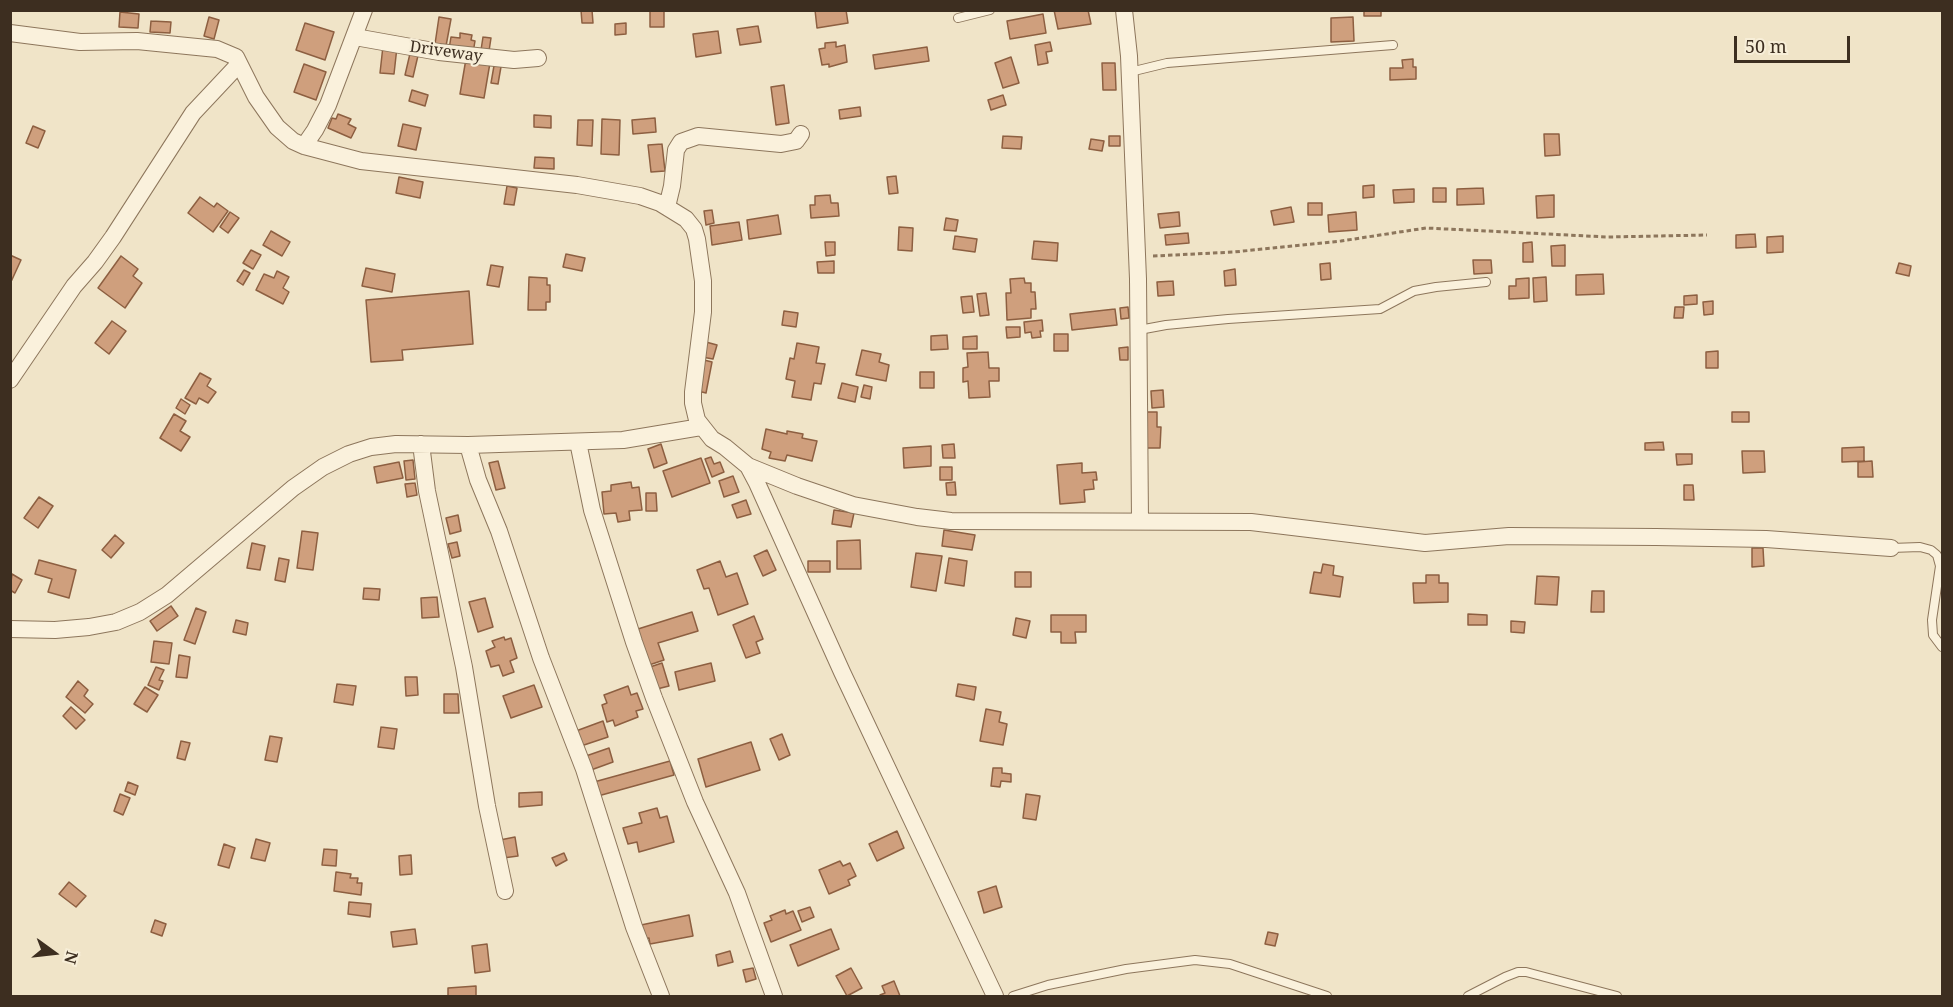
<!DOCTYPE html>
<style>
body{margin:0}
#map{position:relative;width:1953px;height:1007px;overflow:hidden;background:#f0e4c8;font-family:"Noto Serif",serif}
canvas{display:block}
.frame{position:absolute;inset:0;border:12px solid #3d2e20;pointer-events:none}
.north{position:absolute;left:24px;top:923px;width:60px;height:60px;-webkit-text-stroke:4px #f7eed8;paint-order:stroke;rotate:105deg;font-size:16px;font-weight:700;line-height:24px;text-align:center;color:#3d2e20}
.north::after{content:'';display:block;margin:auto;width:21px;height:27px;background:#3d2e20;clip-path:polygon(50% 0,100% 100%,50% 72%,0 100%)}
.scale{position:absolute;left:1734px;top:36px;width:116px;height:27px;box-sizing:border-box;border:3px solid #3d2e20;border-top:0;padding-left:8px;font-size:18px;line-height:21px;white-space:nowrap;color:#3d2e20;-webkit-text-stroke:4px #f7eed8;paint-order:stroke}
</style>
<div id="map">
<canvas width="1953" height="1007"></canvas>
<div class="frame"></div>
<div class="north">N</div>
<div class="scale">50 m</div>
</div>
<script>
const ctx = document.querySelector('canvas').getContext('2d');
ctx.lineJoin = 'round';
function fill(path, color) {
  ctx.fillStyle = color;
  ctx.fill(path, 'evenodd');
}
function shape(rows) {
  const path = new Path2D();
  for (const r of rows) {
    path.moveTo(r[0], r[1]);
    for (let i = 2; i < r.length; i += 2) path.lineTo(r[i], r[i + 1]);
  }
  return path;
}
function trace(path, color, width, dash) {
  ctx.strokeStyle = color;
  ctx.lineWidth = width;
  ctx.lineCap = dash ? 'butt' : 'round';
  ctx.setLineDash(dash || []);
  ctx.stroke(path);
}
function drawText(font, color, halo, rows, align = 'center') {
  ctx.font = font + ' "Noto Serif",serif';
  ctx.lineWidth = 4.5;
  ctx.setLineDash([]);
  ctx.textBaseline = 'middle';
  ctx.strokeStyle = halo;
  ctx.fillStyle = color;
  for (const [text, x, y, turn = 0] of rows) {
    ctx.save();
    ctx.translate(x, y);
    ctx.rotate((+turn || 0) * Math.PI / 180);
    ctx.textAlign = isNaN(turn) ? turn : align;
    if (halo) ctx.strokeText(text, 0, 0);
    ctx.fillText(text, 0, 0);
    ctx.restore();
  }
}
const building = shape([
 [581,10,592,10,593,23,582,23,581,10],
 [650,10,664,10,664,27,650,27,650,10],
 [815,10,846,10,848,23,817,28,815,10],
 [1054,10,1088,10,1091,24,1058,29,1054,10],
 [1364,10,1381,10,1381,16,1364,16,1364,10],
 [120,12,139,14,138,28,119,27,120,12],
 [1043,14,1046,33,1010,39,1007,21,1043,14],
 [209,17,219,20,214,39,204,36,209,17],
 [439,17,451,19,446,46,435,44,439,17],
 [1353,17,1354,41,1331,42,1331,18,1353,17],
 [151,21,171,22,170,33,150,32,151,21],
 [305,23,334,32,325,60,296,50,305,23],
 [626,23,626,34,615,35,615,24,626,23],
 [758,26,761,42,740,45,737,29,758,26],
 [718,31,721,53,696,57,693,34,718,31],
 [460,33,472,35,471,40,475,41,473,53,449,49,451,37,460,38,460,33],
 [483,37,491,38,489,51,481,50,483,37],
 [836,42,836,47,845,45,847,62,829,67,829,64,822,65,819,49,825,48,825,43,836,42],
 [1050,42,1052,51,1046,52,1048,63,1038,65,1035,45,1050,42],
 [412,45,420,47,413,77,405,75,412,45],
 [383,46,397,47,394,74,380,73,383,46],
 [927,47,929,61,875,69,873,55,927,47],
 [467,53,491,57,484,98,460,94,467,53],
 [1011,57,1019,83,1003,88,995,63,1011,57],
 [1413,59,1413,67,1416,67,1416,79,1390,80,1390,68,1403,68,1402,60,1413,59],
 [495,60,502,61,498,84,491,83,495,60],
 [1102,63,1115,63,1116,90,1103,90,1102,63],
 [304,64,326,72,316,100,294,92,304,64],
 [784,85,789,123,776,125,771,87,784,85],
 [412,90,428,95,425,106,409,101,412,90],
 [1003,95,1006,105,991,110,988,100,1003,95],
 [860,107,861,116,840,119,839,110,860,107],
 [338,114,351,119,348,124,356,128,351,138,328,128,332,118,336,119,338,114],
 [534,115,551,116,551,128,534,127,534,115],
 [655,118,656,132,633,134,632,120,655,118],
 [602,119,620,120,619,155,601,154,602,119],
 [578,120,593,120,592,146,577,145,578,120],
 [403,124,421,128,416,150,398,146,403,124],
 [33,126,45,131,38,148,26,143,33,126],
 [1544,134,1559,134,1560,155,1545,156,1544,134],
 [1003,136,1022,137,1021,149,1002,148,1003,136],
 [1109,136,1120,136,1120,146,1109,146,1109,136],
 [1091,139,1104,141,1102,151,1089,149,1091,139],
 [662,144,665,171,651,172,648,145,662,144],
 [535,157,554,158,554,169,534,168,535,157],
 [896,176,898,193,889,194,887,177,896,176],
 [399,177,423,182,420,198,396,193,399,177],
 [1374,185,1374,197,1363,198,1363,186,1374,185],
 [507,186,517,188,514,205,504,204,507,186],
 [1433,188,1446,188,1446,202,1433,202,1433,188],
 [1483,188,1484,204,1457,205,1457,189,1483,188],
 [1414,189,1414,202,1394,203,1393,190,1414,189],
 [830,195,831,203,838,203,839,216,811,218,810,205,815,205,815,196,830,195],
 [1554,195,1554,217,1537,218,1536,196,1554,195],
 [200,197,214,207,217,203,228,211,213,232,188,213,200,197],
 [1308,203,1322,203,1322,215,1308,215,1308,203],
 [1291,207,1294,222,1274,225,1271,211,1291,207],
 [712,210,714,223,706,225,704,211,712,210],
 [230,212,239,218,228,233,220,227,230,212],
 [1179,212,1180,226,1160,228,1158,214,1179,212],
 [1356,212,1357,230,1329,232,1328,215,1356,212],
 [778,215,781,234,749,239,747,220,778,215],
 [946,218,958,220,956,231,944,230,946,218],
 [739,222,742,240,712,245,710,226,739,222],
 [899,227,913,228,912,251,898,250,899,227],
 [271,231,290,242,282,256,263,245,271,231],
 [1188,233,1189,243,1166,245,1165,235,1188,233],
 [1755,234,1756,247,1736,248,1736,235,1755,234],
 [955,236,977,239,975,252,953,249,955,236],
 [1783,236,1783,252,1767,253,1767,237,1783,236],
 [1034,241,1058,243,1057,261,1032,259,1034,241],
 [825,242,835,242,835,255,826,256,825,242],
 [1532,242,1533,262,1523,262,1523,243,1532,242],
 [1565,245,1565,266,1552,266,1551,246,1565,245],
 [251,250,261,255,253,269,243,263,251,250],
 [566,254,585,258,582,271,563,267,566,254],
 [10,255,21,260,10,284,10,255],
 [121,256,138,269,133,276,142,283,125,308,98,288,121,256],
 [1473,260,1491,260,1492,273,1474,274,1473,260],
 [834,261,834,273,818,273,817,262,834,261],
 [1330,263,1331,279,1321,280,1320,264,1330,263],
 [1899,263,1911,266,1909,276,1896,273,1899,263],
 [491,265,503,267,499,287,487,285,491,265],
 [366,268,395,274,392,292,362,286,366,268],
 [1235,269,1236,285,1225,286,1224,271,1235,269],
 [244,270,250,273,243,285,237,281,244,270],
 [277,271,289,277,283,288,289,292,283,304,256,290,264,274,274,278,277,271],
 [1603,274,1604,294,1576,295,1576,275,1603,274],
 [529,277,547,278,547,285,550,285,550,302,546,302,546,310,528,310,529,277],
 [1546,277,1547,301,1534,302,1533,278,1546,277],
 [1024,278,1025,283,1031,283,1031,292,1035,292,1036,309,1031,309,1031,318,1007,320,1006,293,1011,293,1010,279,1024,278],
 [1529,278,1529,298,1509,299,1509,286,1516,286,1516,279,1529,278],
 [1173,281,1174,295,1158,296,1157,282,1173,281],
 [469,291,473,344,402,350,403,360,371,362,366,300,469,291],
 [986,293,989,315,980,316,977,294,986,293],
 [1697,295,1697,304,1684,305,1684,296,1697,295],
 [972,296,974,312,963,313,961,297,972,296],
 [1713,301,1713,314,1704,315,1703,302,1713,301],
 [1128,307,1129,318,1121,319,1120,308,1128,307],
 [1675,307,1684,307,1683,318,1674,318,1675,307],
 [1115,309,1117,325,1072,330,1070,314,1115,309],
 [784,311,798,313,796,327,782,325,784,311],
 [1042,320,1043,331,1040,331,1041,337,1032,338,1031,332,1025,333,1024,322,1042,320],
 [112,321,126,331,109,354,95,343,112,321],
 [1006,327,1020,327,1020,337,1007,338,1006,327],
 [1054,334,1068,334,1068,351,1054,351,1054,334],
 [947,335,948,349,931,350,931,336,947,335],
 [977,336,977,349,963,349,963,337,977,336],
 [706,342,717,345,713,359,702,357,706,342],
 [797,343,819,347,816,363,825,364,821,384,814,383,811,400,792,397,795,381,786,379,790,358,794,359,797,343],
 [1128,347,1128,360,1120,360,1119,348,1128,347],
 [862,350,881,354,879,362,889,365,886,381,856,375,862,350],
 [1718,351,1718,368,1706,368,1706,352,1718,351],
 [988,352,989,368,999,368,999,381,989,381,990,397,969,398,968,381,963,382,963,368,968,367,967,353,988,352],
 [704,360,712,362,706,393,698,391,704,360],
 [920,372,934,372,934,388,920,388,920,372],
 [200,373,211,379,207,386,216,392,208,403,199,398,196,404,185,398,200,373],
 [842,383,858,387,855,402,838,398,842,383],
 [864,385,872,387,870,399,861,397,864,385],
 [1163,390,1164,407,1152,408,1151,391,1163,390],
 [181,399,190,405,185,414,176,408,181,399],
 [1145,412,1157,412,1157,427,1161,427,1160,448,1145,448,1145,412],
 [1732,412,1749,412,1749,422,1732,422,1732,412],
 [174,414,186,421,180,431,190,437,181,451,160,438,174,414],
 [766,429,787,434,787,431,803,434,802,438,817,441,812,461,787,455,785,461,769,458,771,452,762,449,766,429],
 [1663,442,1664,450,1645,450,1645,443,1663,442],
 [661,444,667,463,654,468,648,449,661,444],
 [954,444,955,458,943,458,942,445,954,444],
 [931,446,931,466,904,468,903,448,931,446],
 [1864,447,1864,461,1842,462,1842,448,1864,447],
 [1742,451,1764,451,1765,472,1743,473,1742,451],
 [1676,454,1692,454,1692,464,1677,465,1676,454],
 [711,457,714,464,720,462,724,472,712,477,705,459,711,457],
 [701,458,710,483,672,497,663,471,701,458],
 [413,460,415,479,406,480,404,461,413,460],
 [498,461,505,488,496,490,489,463,498,461],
 [1872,461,1873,477,1858,477,1858,462,1872,461],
 [399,462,403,478,377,483,374,467,399,462],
 [1082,463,1082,473,1096,472,1097,480,1093,480,1094,489,1084,490,1085,502,1060,504,1057,465,1082,463],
 [940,467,952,467,952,480,940,480,940,467],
 [733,476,739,492,724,497,719,481,733,476],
 [631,482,632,488,639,487,642,510,629,511,630,520,618,522,616,513,604,514,602,492,611,491,611,485,631,482],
 [955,482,956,495,947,495,946,483,955,482],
 [415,483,417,495,407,497,405,484,415,483],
 [1684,485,1693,485,1694,500,1684,500,1684,485],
 [646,493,656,493,657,511,646,511,646,493],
 [39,497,53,506,38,528,24,518,39,497],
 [746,500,751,514,737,518,732,505,746,500],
 [834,510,854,513,851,527,832,524,834,510],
 [458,515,461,531,450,534,446,518,458,515],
 [944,530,975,535,972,550,942,546,944,530],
 [302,531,318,533,313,570,297,568,302,531],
 [115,535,124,543,111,558,102,550,115,535],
 [860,540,861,569,837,569,837,541,860,540],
 [457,542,460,556,452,558,448,544,457,542],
 [252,543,265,546,260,570,247,568,252,543],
 [1752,548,1763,548,1764,566,1752,567,1752,548],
 [767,550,776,570,763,576,754,556,767,550],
 [916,553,942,556,936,591,911,587,916,553],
 [279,558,289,560,285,582,275,580,279,558],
 [949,558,967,561,964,586,945,583,949,558],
 [39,560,76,570,69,598,48,592,52,579,35,574,39,560],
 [720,561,726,577,737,573,748,604,718,615,709,588,704,589,697,570,720,561],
 [808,561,830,561,830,572,808,572,808,561],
 [1323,564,1334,566,1333,575,1343,577,1340,597,1310,593,1314,572,1321,573,1323,564],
 [1015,572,1031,572,1031,587,1015,587,1015,572],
 [12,574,22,580,15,593,10,590,12,574],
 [1426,575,1439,575,1439,583,1448,583,1448,602,1414,603,1413,583,1426,583,1426,575],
 [1537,576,1559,577,1557,605,1535,604,1537,576],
 [364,588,380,589,379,600,363,599,364,588],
 [1592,591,1604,591,1604,612,1591,612,1592,591],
 [437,597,439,617,422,618,421,598,437,597],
 [485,598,493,627,478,632,469,602,485,598],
 [171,606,178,616,157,631,150,621,171,606],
 [196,608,206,612,195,644,184,640,196,608],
 [692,612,698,631,658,643,664,660,649,665,638,629,692,612],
 [1468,614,1487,615,1487,625,1468,625,1468,614],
 [1051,615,1086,615,1086,632,1075,632,1076,643,1061,643,1061,632,1051,632,1051,615],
 [754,616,763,639,756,642,760,653,746,658,733,625,754,616],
 [1016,618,1030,621,1026,638,1013,635,1016,618],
 [236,620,248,623,246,635,233,632,236,620],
 [1511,621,1525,622,1524,633,1511,632,1511,621],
 [504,637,505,640,511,638,517,658,510,661,514,672,503,676,499,665,491,667,486,651,495,647,492,641,504,637],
 [154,641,172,643,169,664,151,662,154,641],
 [179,655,190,657,187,678,176,677,179,655],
 [662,663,669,686,657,689,650,667,662,663],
 [711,663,715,681,679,690,675,672,711,663],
 [156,667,164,670,159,680,163,681,159,690,148,685,156,667],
 [405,677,417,677,418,695,406,696,405,677],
 [78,681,88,690,84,696,93,704,85,713,66,697,78,681],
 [337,684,356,686,353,705,334,702,337,684],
 [958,684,976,687,974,700,956,696,958,684],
 [534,685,542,707,511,718,503,696,534,685],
 [628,686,631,695,637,693,643,709,636,711,638,717,615,726,613,720,607,722,602,705,607,703,604,695,628,686],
 [145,687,158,695,147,712,134,704,145,687],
 [444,694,458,694,459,713,444,713,444,694],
 [71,707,85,720,76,729,63,716,71,707],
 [986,709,1001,712,999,722,1007,724,1003,745,980,741,986,709],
 [603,721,608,737,581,746,576,731,603,721],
 [381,727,397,729,394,749,378,747,381,727],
 [782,734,790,755,779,760,770,739,782,734],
 [270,736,282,738,277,762,265,760,270,736],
 [181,741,190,743,185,760,177,758,181,741],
 [751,742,760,770,706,787,698,759,751,742],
 [609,748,613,762,591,770,586,756,609,748],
 [670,761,674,775,598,796,594,782,670,761],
 [993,768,1002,768,1002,773,1011,774,1011,782,1001,781,1000,787,991,786,993,768],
 [128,782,138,786,135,795,125,791,128,782],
 [542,792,542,805,519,807,519,793,542,792],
 [120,794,130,798,123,815,114,811,120,794],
 [1026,794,1040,796,1036,820,1023,818,1026,794],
 [657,808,660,818,667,816,674,842,639,852,637,842,628,844,623,828,642,823,639,813,657,808],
 [897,831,904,848,877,861,869,844,897,831],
 [515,837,518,856,503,858,500,840,515,837],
 [256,839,270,843,265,861,251,858,256,839],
 [224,844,235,848,229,868,218,865,224,844],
 [324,849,337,850,336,866,322,865,324,849],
 [564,853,567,860,556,866,552,858,564,853],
 [411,855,412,874,400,875,399,856,411,855],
 [840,861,843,866,850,863,856,876,848,880,850,885,829,894,819,870,840,861],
 [336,872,351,874,350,878,358,878,357,883,362,883,361,895,334,891,336,872],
 [69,882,86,896,76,907,59,894,69,882],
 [996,886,1002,907,984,913,978,892,996,886],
 [349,902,371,904,370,917,348,914,349,902],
 [810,907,814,917,802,922,798,911,810,907],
 [785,910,786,914,793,911,801,930,771,942,764,923,772,920,770,916,785,910],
 [689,915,693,936,650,944,649,938,643,939,641,925,689,915],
 [155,920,166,924,162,936,151,932,155,920],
 [415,929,417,944,393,947,391,932,415,929],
 [831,929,839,949,798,966,790,945,831,929],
 [1268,932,1278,934,1275,946,1265,944,1268,932],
 [487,944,490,971,475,973,472,946,487,944],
 [730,951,733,962,718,966,716,955,730,951],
 [753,968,756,979,746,982,743,970,753,968],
 [851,968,862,988,847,996,836,976,851,968],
 [894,981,900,996,881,996,880,995,885,993,882,986,894,981],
 [476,986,476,996,448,996,448,988,476,986]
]);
fill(building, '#cf9f7d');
trace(building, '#8d5f41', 1.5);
const service = shape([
 [958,18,990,10],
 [1130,72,1167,63,1393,45],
 [1139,330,1166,325,1228,319,1380,309,1414,291,1436,287,1486,282],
 [1891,548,1920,547,1931,550,1937,555,1940,566,1932,620,1933,635,1942,647],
 [1013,996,1048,985,1126,969,1195,960,1230,964,1327,996],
 [1468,996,1505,977,1518,972,1526,972,1617,996]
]);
const minor = shape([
 [1124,10,1129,56,1138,279,1140,521],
 [10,33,80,42,137,41,217,49,236,57,256,97,277,127,293,141,304,146,361,161,577,185,640,196,660,203,686,219,694,229,697,239,703,281,703,312,693,392,693,403,697,420,712,439,725,447,748,466,757,483,842,672,995,996],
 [355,37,439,52,514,60,538,58],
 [304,146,315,130,328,105,364,10],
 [667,207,672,186,676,150,681,142,698,136,781,144,796,141,801,134],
 [10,380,74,286,95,262,113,237,193,113,239,64],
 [578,442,592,510,634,642,654,698,695,802,737,893,774,996],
 [421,444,427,491,464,667,487,806,505,891],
 [468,445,478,480,499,531,541,658,584,769,634,927,661,996],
 [748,466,797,486,853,505,917,517,951,521,1251,522,1425,543,1509,536,1656,537,1766,539,1891,548],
 [10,629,55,630,89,627,116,622,140,612,167,595,293,488,323,467,349,454,371,447,396,444,468,445,623,440,701,427]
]);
trace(service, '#8d765c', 10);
trace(minor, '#8d765c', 18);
trace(shape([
 [1153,256,1234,252,1341,241,1426,228,1608,237,1707,235]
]), '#8d765c', 3, [4.5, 3]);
trace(service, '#faf1dc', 8);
trace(minor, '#faf1dc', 16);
drawText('16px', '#3d2e20', '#f7eed8', [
 ["Driveway",446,52,8]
]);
</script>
